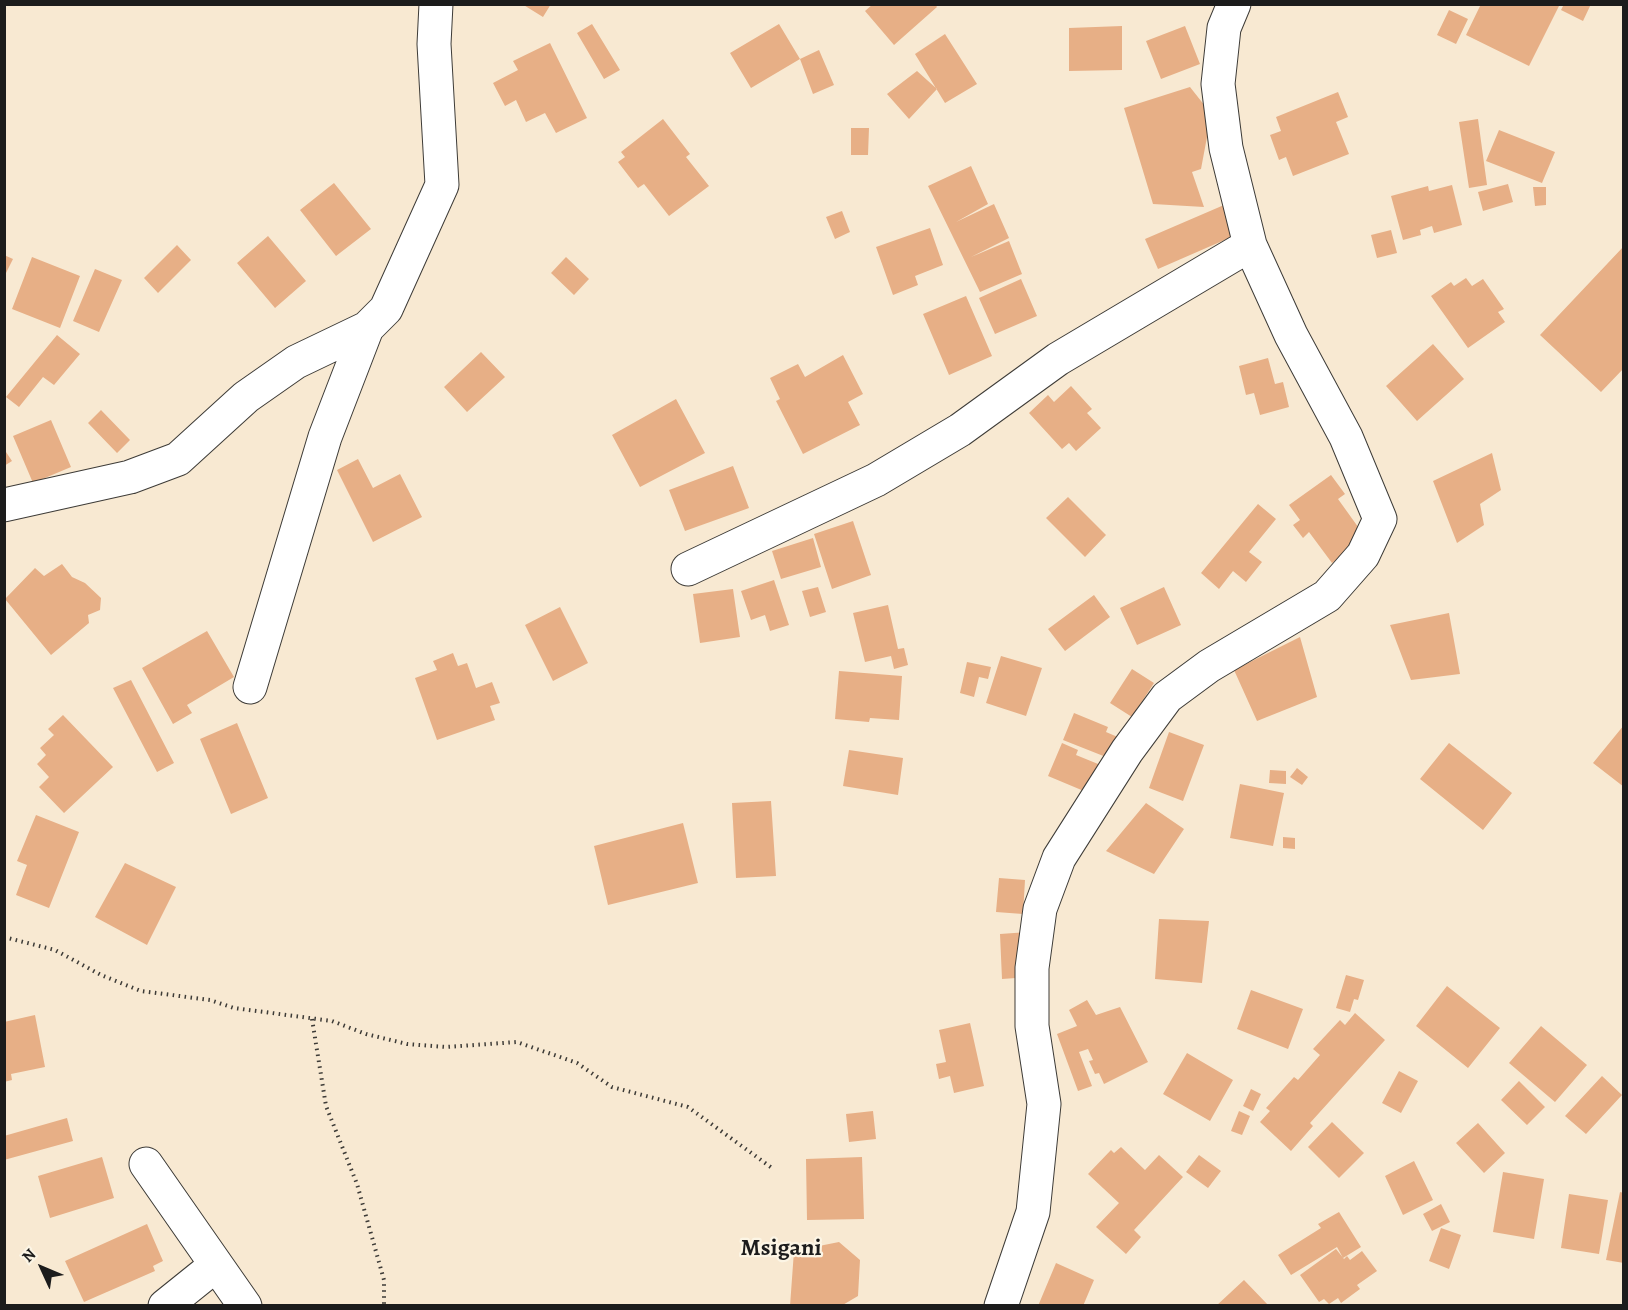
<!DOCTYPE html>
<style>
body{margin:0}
#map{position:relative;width:1628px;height:1310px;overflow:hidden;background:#f8e9d2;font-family:Alegreya,serif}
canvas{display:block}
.frame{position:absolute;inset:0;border:6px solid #1c1c1c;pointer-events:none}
.north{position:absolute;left:12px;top:1238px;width:60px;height:60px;-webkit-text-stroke:4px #fcf5e5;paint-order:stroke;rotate:314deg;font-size:16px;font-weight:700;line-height:24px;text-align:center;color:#1c1c1c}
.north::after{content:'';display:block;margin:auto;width:21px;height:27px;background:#1c1c1c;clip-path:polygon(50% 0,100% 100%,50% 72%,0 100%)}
</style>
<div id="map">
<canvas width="1628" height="1310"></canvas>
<div class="frame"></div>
<div class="north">N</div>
</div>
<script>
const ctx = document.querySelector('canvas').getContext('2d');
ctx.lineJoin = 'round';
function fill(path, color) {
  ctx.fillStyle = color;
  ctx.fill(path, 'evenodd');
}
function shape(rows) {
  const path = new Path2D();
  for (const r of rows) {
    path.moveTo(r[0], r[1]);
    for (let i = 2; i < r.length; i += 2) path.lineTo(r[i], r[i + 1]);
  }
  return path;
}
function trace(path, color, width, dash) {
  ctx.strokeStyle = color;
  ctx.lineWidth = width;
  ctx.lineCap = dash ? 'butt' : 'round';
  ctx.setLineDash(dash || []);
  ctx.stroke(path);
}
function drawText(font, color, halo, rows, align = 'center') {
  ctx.font = font + ' Alegreya,serif';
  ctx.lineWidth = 4.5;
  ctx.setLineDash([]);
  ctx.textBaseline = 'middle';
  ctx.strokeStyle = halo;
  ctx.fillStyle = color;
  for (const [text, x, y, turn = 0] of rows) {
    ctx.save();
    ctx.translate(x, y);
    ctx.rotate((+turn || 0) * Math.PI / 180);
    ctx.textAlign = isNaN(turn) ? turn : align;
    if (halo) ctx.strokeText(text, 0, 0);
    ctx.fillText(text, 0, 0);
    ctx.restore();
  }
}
fill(shape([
 [522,4,551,4,543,17],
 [873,4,935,4,937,7,894,45,865,11],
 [1481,4,1560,4,1529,66,1466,35],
 [1564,4,1591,4,1583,21,1561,10],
 [1449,10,1468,19,1456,44,1437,35],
 [592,24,620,70,604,79,577,33],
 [779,24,800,59,751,88,730,53],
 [1122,26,1122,70,1069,71,1069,28],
 [1185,26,1200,64,1161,79,1146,41],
 [945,34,977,84,945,103,915,54],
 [550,43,587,118,556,133,545,113,526,122,516,100,505,106,493,83,518,70,513,61],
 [819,50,834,85,813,94,800,59],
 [917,71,937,89,909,119,887,94],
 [1190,87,1205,106,1210,121,1201,169,1192,172,1204,207,1153,204,1124,108],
 [1338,92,1348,117,1336,122,1349,154,1293,176,1286,157,1279,160,1270,135,1281,131,1276,117],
 [663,119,690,154,686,157,709,186,669,216,644,184,638,188,618,162,625,157,621,152],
 [1478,119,1487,185,1469,188,1459,122],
 [851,128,869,128,868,155,851,155],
 [1499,130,1555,152,1542,183,1486,161],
 [971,166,988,204,956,222,994,204,1009,238,971,257,1009,241,1022,274,980,292,928,186],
 [334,183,371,229,336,256,300,210],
 [1508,184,1513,202,1483,211,1478,192],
 [1452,185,1462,225,1434,233,1432,226,1420,230,1421,235,1403,240,1391,196,1428,186,1429,191],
 [1533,187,1546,187,1546,205,1535,206],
 [1224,205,1236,235,1158,269,1145,239],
 [842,211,850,232,835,239,826,217],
 [930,228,943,265,915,276,918,285,893,295,876,247],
 [1391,230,1397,253,1377,258,1371,235],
 [268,236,306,281,275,308,237,263],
 [177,245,191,260,158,293,144,278],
 [1624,246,1624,368,1601,392,1540,335],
 [4,255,13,259,4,277],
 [32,257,80,276,60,328,12,309],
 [566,257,589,279,574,295,551,273],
 [95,269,122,280,99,332,73,321],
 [1466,278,1472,286,1483,279,1504,309,1498,312,1505,322,1468,348,1431,296,1451,282,1454,286],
 [1021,279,1037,316,995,334,979,298],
 [966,296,992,356,949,375,923,314],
 [57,335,80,354,54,385,43,377,19,407,6,397],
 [1433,344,1464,379,1417,421,1386,386],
 [481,352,505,377,467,412,444,387],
 [843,355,863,394,848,402,860,425,803,454,776,401,780,399,770,378,798,364,805,377],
 [1268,358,1275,384,1283,382,1289,407,1260,415,1254,393,1246,395,1239,366],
 [1071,386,1092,409,1087,413,1101,428,1076,451,1069,443,1062,449,1029,413,1048,395,1054,402],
 [676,399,705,453,640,487,612,435],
 [101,410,130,440,117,453,88,423],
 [51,420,71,467,33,483,13,436],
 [4,449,12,461,4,466],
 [1492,453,1501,490,1480,504,1484,525,1457,543,1433,481],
 [358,459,373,488,400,474,422,517,373,542,337,470],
 [733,466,749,508,685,531,669,490],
 [1331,475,1345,494,1338,499,1366,538,1332,563,1309,532,1303,538,1293,525,1300,520,1289,505],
 [1068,497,1106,535,1085,557,1046,518],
 [1258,504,1276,519,1249,552,1262,562,1246,582,1233,571,1219,589,1201,573],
 [853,521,871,575,832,589,814,534],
 [813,538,821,567,781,579,772,551],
 [62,564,72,577,85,583,101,598,100,610,88,615,89,623,51,655,5,599,35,568,44,576],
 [774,580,789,625,770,631,765,615,751,620,741,591],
 [818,587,826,612,810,617,802,591],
 [1164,587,1181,625,1137,645,1120,608],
 [733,589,740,637,700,643,693,594],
 [1094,595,1110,617,1065,651,1048,629],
 [888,605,898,649,904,648,908,665,894,669,891,656,865,662,853,613],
 [560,607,588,663,553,681,525,625],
 [1449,613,1460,674,1411,680,1390,625],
 [207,631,234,677,187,705,192,713,173,724,142,668],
 [1300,637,1317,697,1257,721,1234,670],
 [453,653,458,666,467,663,476,688,492,682,500,703,490,706,495,720,437,740,415,678,437,670,433,661],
 [1001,656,1042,668,1026,716,986,703],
 [967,662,991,667,988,679,979,677,974,697,960,693],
 [1132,669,1154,683,1132,717,1110,703],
 [839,671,902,676,899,720,870,718,869,722,835,719],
 [131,680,174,763,157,772,113,688],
 [1074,713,1108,727,1106,732,1120,738,1111,759,1063,740],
 [63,715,113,767,64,813,39,787,49,777,37,764,46,755,40,748,54,735,48,729],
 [237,723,268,798,231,814,200,739],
 [1624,725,1624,787,1593,763],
 [1169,732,1204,745,1183,801,1149,788],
 [1062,743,1078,750,1076,755,1103,766,1091,794,1048,776],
 [1449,743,1512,793,1483,830,1420,779],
 [849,750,903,758,898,795,843,786],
 [1297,768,1308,777,1302,785,1290,777],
 [1270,770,1286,771,1286,784,1269,783],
 [1240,784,1284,793,1273,846,1230,838],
 [771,801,776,876,736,878,732,803],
 [1146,803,1184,829,1154,874,1106,851],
 [36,815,79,832,49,908,16,895,27,865,17,861],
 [683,823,698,883,608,905,594,846],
 [1283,837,1295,838,1295,849,1283,848],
 [125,863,176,887,147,945,95,917],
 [999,878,1025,880,1023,914,996,912],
 [1159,919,1209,921,1202,983,1155,979],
 [1028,932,1030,977,1002,979,1000,934],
 [1346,975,1364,980,1358,1000,1354,999,1350,1012,1336,1008],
 [1447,986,1500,1028,1468,1068,1416,1026],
 [1251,990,1303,1009,1288,1049,1237,1029],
 [1087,1000,1096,1015,1120,1007,1148,1062,1104,1084,1099,1073,1095,1074,1089,1061,1093,1060,1088,1049,1079,1052,1092,1086,1078,1091,1057,1034,1077,1026,1069,1010],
 [1355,1013,1385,1040,1310,1123,1313,1126,1291,1151,1260,1122,1270,1111,1266,1108,1294,1077,1298,1080,1320,1055,1313,1049,1340,1020,1345,1025],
 [35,1015,45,1067,11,1074,12,1080,4,1082,4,1022],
 [970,1023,984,1086,954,1093,950,1076,939,1079,936,1064,946,1062,939,1030],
 [1541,1026,1587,1065,1555,1102,1509,1063],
 [1187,1053,1233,1080,1210,1121,1163,1094],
 [1399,1071,1418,1081,1401,1113,1382,1103],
 [1602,1076,1622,1095,1586,1134,1565,1116],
 [1519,1081,1545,1107,1527,1125,1501,1100],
 [1251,1089,1261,1094,1253,1111,1243,1106],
 [873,1111,876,1139,849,1142,846,1114],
 [1239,1111,1250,1116,1242,1135,1231,1131],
 [67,1118,73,1141,4,1160,4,1136],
 [1332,1122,1364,1153,1339,1178,1308,1147],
 [1478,1123,1505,1153,1484,1173,1456,1143],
 [1121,1147,1145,1170,1159,1155,1183,1177,1134,1230,1141,1237,1126,1254,1096,1227,1119,1203,1088,1174,1111,1150,1114,1153],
 [1199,1155,1221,1171,1208,1188,1186,1172],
 [102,1157,114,1198,50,1218,38,1176],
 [862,1157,864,1219,807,1220,806,1159],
 [1414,1161,1433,1200,1403,1215,1385,1176],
 [1503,1172,1544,1179,1534,1239,1493,1232],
 [1620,1192,1624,1193,1624,1263,1606,1260],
 [1569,1194,1608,1200,1599,1254,1561,1248],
 [1441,1204,1450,1222,1432,1231,1423,1214],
 [1339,1212,1361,1247,1343,1258,1337,1247,1291,1275,1278,1255,1321,1228,1318,1224],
 [147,1224,163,1261,153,1266,155,1271,84,1302,65,1261],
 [1441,1228,1461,1235,1449,1269,1429,1261],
 [839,1242,860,1260,858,1296,841,1306,790,1306,794,1251],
 [1336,1249,1344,1259,1347,1256,1350,1260,1362,1251,1377,1271,1357,1285,1360,1289,1341,1303,1338,1298,1329,1304,1324,1299,1319,1302,1300,1275],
 [1056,1263,1094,1280,1083,1306,1038,1306],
 [1244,1280,1269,1306,1216,1306]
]), '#e7af86');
const street = shape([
 [4,505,130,477,178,459,246,397,296,362,367,328,386,309,442,185,434,44,436,4],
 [688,569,876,480,960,430,1058,359,1250,245],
 [250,687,325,437,367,328],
 [146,1164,245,1306],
 [165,1306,216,1265],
 [1001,1306,1033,1212,1044,1104,1032,1026,1032,968,1040,909,1059,858,1127,751,1167,697,1209,666,1327,596,1363,555,1380,519,1346,437,1291,335,1250,245,1226,148,1218,84,1224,28,1234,4]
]);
trace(street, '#3d3b37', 35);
trace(shape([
 [4,937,55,950,101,975,141,991,210,1000,234,1008,332,1021,366,1034,407,1044,446,1047,517,1042,577,1063,612,1087,688,1107,772,1168],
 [312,1019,326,1106,357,1184,384,1280,384,1306]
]), '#3d3b37', 4, [1.5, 4.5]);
trace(street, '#fff', 33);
drawText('bold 24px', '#1c1c1c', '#fcf5e5', [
 ["Msigani",781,1249]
]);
</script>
